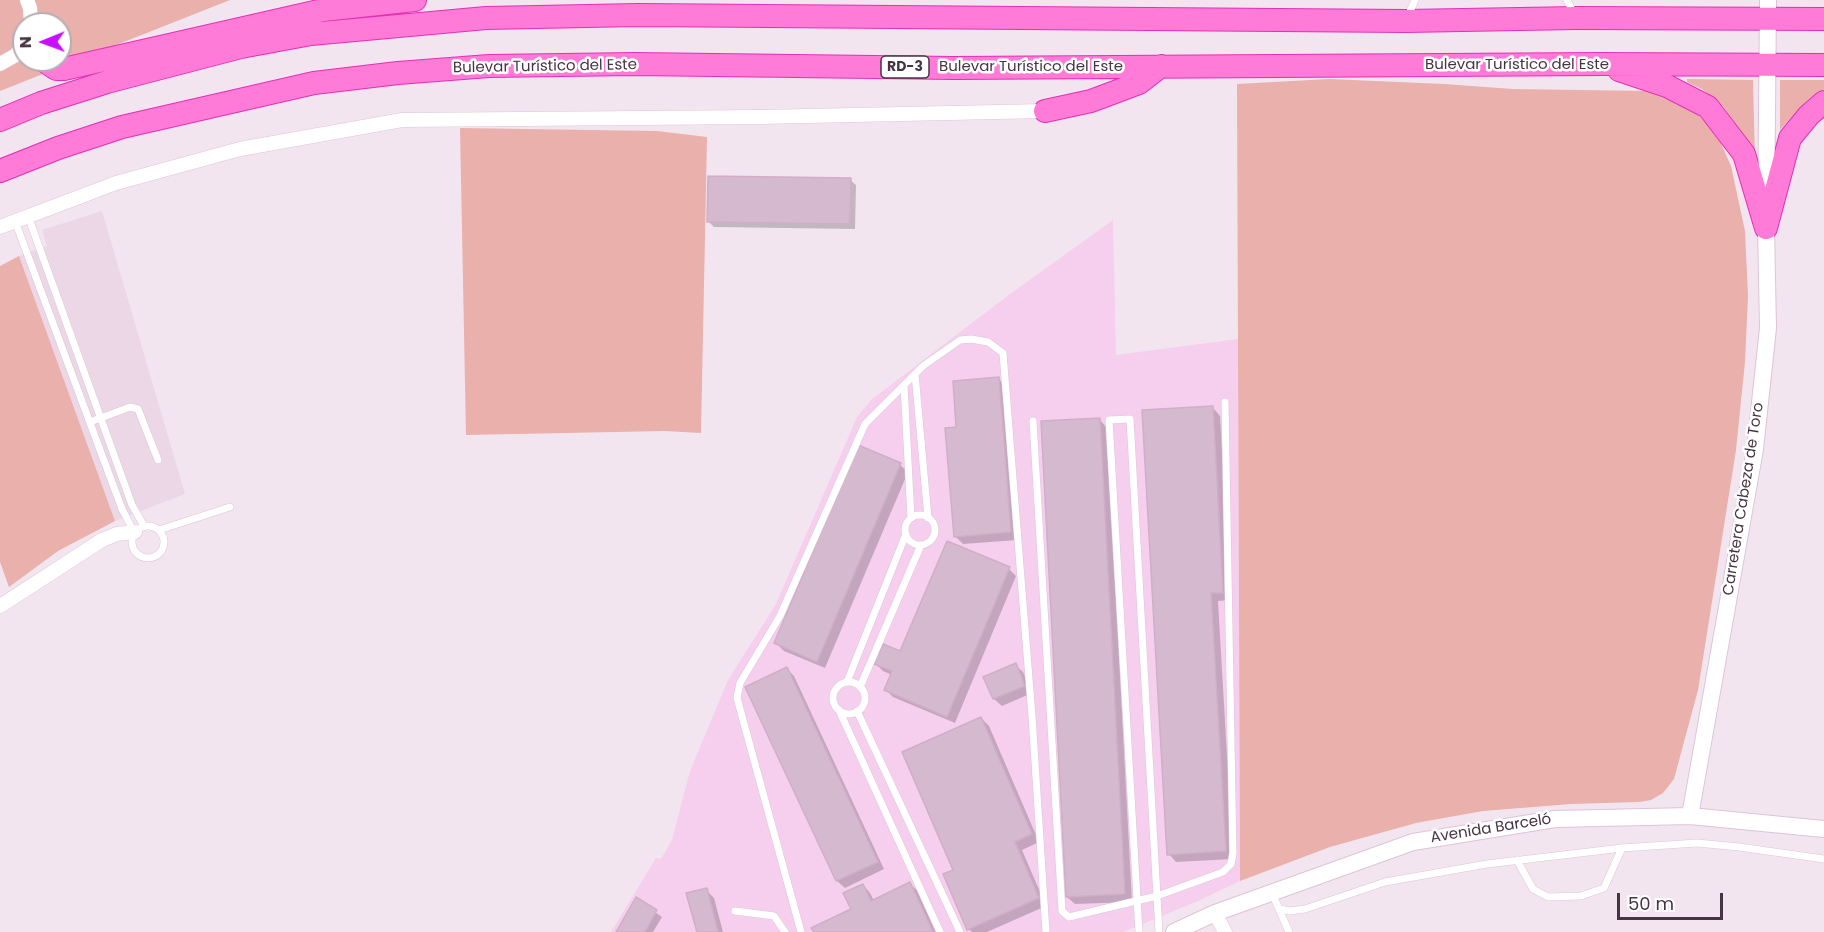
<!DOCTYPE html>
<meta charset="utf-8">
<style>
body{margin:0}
#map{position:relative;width:1824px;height:932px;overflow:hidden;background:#f3e5ef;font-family:Poppins,sans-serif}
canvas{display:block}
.north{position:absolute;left:12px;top:12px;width:60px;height:60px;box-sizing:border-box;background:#fff;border:2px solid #b5aeb3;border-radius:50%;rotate:269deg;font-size:16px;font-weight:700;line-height:24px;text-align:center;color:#463442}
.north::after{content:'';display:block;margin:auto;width:21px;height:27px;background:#c810ff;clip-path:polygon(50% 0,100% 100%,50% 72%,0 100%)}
.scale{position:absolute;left:1617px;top:893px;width:106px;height:27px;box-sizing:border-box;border:3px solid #463442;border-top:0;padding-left:8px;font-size:18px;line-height:21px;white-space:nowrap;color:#463442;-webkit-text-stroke:4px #fff;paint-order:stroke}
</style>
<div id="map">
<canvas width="1824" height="932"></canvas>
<div class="north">N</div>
<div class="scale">50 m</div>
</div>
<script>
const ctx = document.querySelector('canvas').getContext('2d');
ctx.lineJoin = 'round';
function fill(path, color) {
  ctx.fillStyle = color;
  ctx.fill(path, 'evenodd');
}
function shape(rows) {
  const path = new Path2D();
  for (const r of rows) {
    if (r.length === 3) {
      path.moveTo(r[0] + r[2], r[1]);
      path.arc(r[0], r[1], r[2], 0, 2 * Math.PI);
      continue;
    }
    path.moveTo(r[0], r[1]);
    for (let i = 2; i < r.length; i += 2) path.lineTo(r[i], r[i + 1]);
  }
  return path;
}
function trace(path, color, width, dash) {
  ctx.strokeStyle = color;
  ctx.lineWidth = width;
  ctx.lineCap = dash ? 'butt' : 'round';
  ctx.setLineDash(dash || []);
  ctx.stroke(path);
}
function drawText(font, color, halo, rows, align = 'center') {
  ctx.font = font + ' Poppins,sans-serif';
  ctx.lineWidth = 5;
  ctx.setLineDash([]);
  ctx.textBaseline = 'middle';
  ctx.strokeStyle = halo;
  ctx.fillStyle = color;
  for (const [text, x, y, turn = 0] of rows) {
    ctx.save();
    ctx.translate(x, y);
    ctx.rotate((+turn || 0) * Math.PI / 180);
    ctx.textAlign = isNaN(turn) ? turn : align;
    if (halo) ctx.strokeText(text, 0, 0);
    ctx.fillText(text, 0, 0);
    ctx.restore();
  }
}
fill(shape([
 [102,211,185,494,115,521,19,256,47,246,42,230]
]), '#ebd7e5');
fill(shape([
 [1113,220,1116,355,1238,339,1240,881,1198,901,1123,932,611,932,656,858,661,859,672,840,690,771,728,680,776,604,857,417,871,400,1006,297]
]), '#f6cfee');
fill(shape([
 [0,0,230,0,0,91],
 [24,24,60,24,60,60,24,60],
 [1329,79,1444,84,1513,89,1648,91,1695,112,1716,132,1731,166,1745,231,1748,296,1745,362,1736,450,1698,690,1674,779,1663,793,1651,800,1639,802,1571,804,1483,811,1416,823,1330,847,1240,881,1237,84],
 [1687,79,1753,80,1755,160,1741,133,1723,106,1702,89,1687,82],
 [1780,80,1824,80,1824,90,1808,100,1780,130],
 [460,128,657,131,707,137,701,433,665,431,466,435],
 [19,256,115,521,58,551,9,587,0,562,0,266]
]), '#e9b0ac');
fill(shape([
 [850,180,856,185,855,229,714,227,708,221],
 [999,379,1006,387,1018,540,963,544,955,536,958,429],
 [1213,408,1220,416,1231,600,1218,601,1233,859,1176,862,1169,854],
 [1100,420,1107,428,1132,902,1075,904,1067,897],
 [900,465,908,472,825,668,784,651,776,643],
 [1009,569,1016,576,955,723,893,697,886,690,892,675,883,671,876,664,901,653],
 [1015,665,1023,672,1032,693,1002,706,994,699,985,677],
 [787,669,794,676,884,869,845,888,837,881,747,688],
 [981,718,989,726,1039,842,1022,850,1046,906,987,932,972,932,969,929,955,870],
 [910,884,918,891,936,932,815,932,853,910,863,885,870,893,874,901],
 [706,890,714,898,723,932,698,932],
 [636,899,662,917,653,932,617,932]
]), '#0003');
const building = shape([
 [708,176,851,178,850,224,707,222,708,176],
 [999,377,1011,532,954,537,945,428,956,427,953,381,999,377],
 [1213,406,1223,593,1211,593,1226,851,1167,855,1142,410,1213,406],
 [1100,418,1125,894,1066,897,1041,421,1100,418],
 [858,445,901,463,817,662,774,643,858,445],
 [947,541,1010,567,947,717,884,690,892,671,874,664,883,644,900,651,947,541],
 [1016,663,1025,686,993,699,983,677,1016,663],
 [787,667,878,862,836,881,745,687,787,667],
 [981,717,1032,834,1015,842,1039,898,967,930,943,874,953,870,902,752,981,717],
 [910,882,933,932,814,932,811,928,851,909,843,893,863,884,871,901,910,882],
 [707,888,718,932,697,932,686,893,707,888],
 [636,897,657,910,645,932,616,932,636,897]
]);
fill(building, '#d5bacf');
trace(building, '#d0adc8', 1.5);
const service = shape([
 [1567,0,1574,14],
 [1408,16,1415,0],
 [28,216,132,505,144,526],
 [15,221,122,509,134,532],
 [915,374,928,518],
 [904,385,911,518],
 [1033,421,1062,911,1069,917,1157,896,1223,872,1231,864,1233,853,1225,402],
 [90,422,130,407,138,409,158,460],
 [920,530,15],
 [148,542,16],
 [159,530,230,507],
 [847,682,906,534],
 [849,698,16],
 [860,687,921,545],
 [839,710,940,932],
 [857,711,960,932],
 [1517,860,1533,889,1548,897,1581,896,1604,888,1622,848],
 [1272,893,1289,932],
 [1280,909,1290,911,1305,909,1385,882,1487,864,1622,848,1697,843,1739,847,1824,859],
 [735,911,774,916,785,932],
 [801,932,737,698,740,683,780,616,865,424,923,366,960,340,971,339,988,342,1003,353,1032,716,1046,932],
 [1139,932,1109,420,1130,419,1159,932]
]);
const minor = shape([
 [27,0,30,8,31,24],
 [0,64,16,55,24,44],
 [0,227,116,183,240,149,402,120,759,117,1045,111],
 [0,606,102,540,117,534,135,532],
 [1215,913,1225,932]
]);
const tertiary = shape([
 [1690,816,1755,449,1768,328,1766,228,1768,0],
 [1174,932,1215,913,1413,842,1555,819,1690,816,1824,829]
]);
const trunk = shape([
 [43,60,56,69,64,69,323,10,415,0],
 [1619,70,1667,86,1708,107,1744,154,1766,228],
 [1045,111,1091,101,1139,83,1161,66],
 [0,120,41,103,107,82,241,47,311,34,486,18,638,15,1406,21,1576,18,1824,19],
 [0,171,58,148,122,127,314,83,398,73,489,66,635,64,954,68,1601,64,1824,65],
 [1766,228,1790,138,1809,115,1824,102]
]);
trace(service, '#ddc4d6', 8);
trace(minor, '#ddc4d6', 15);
trace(tertiary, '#ddc4d6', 18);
trace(trunk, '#e230b5', 24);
trace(service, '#fff', 7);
trace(minor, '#fff', 14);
trace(tertiary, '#fff', 16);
trace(trunk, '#ff7bd7', 22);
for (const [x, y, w] of [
 [905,67,48]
]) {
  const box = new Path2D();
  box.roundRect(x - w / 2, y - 11, w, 22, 4.5);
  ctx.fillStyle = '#fff';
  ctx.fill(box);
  trace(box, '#463442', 1.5);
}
drawText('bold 14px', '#463442', null, [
 ["RD-3",905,67]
]);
drawText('15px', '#463442', '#fff', [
 ["Bulevar Turístico del Este",1517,65],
 ["Bulevar Turístico del Este",545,67,-1],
 ["Bulevar Turístico del Este",1031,67],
 ["Carretera Cabeza de Toro",1744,499,-81],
 ["Avenida Barceló",1491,829,-9]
]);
</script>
